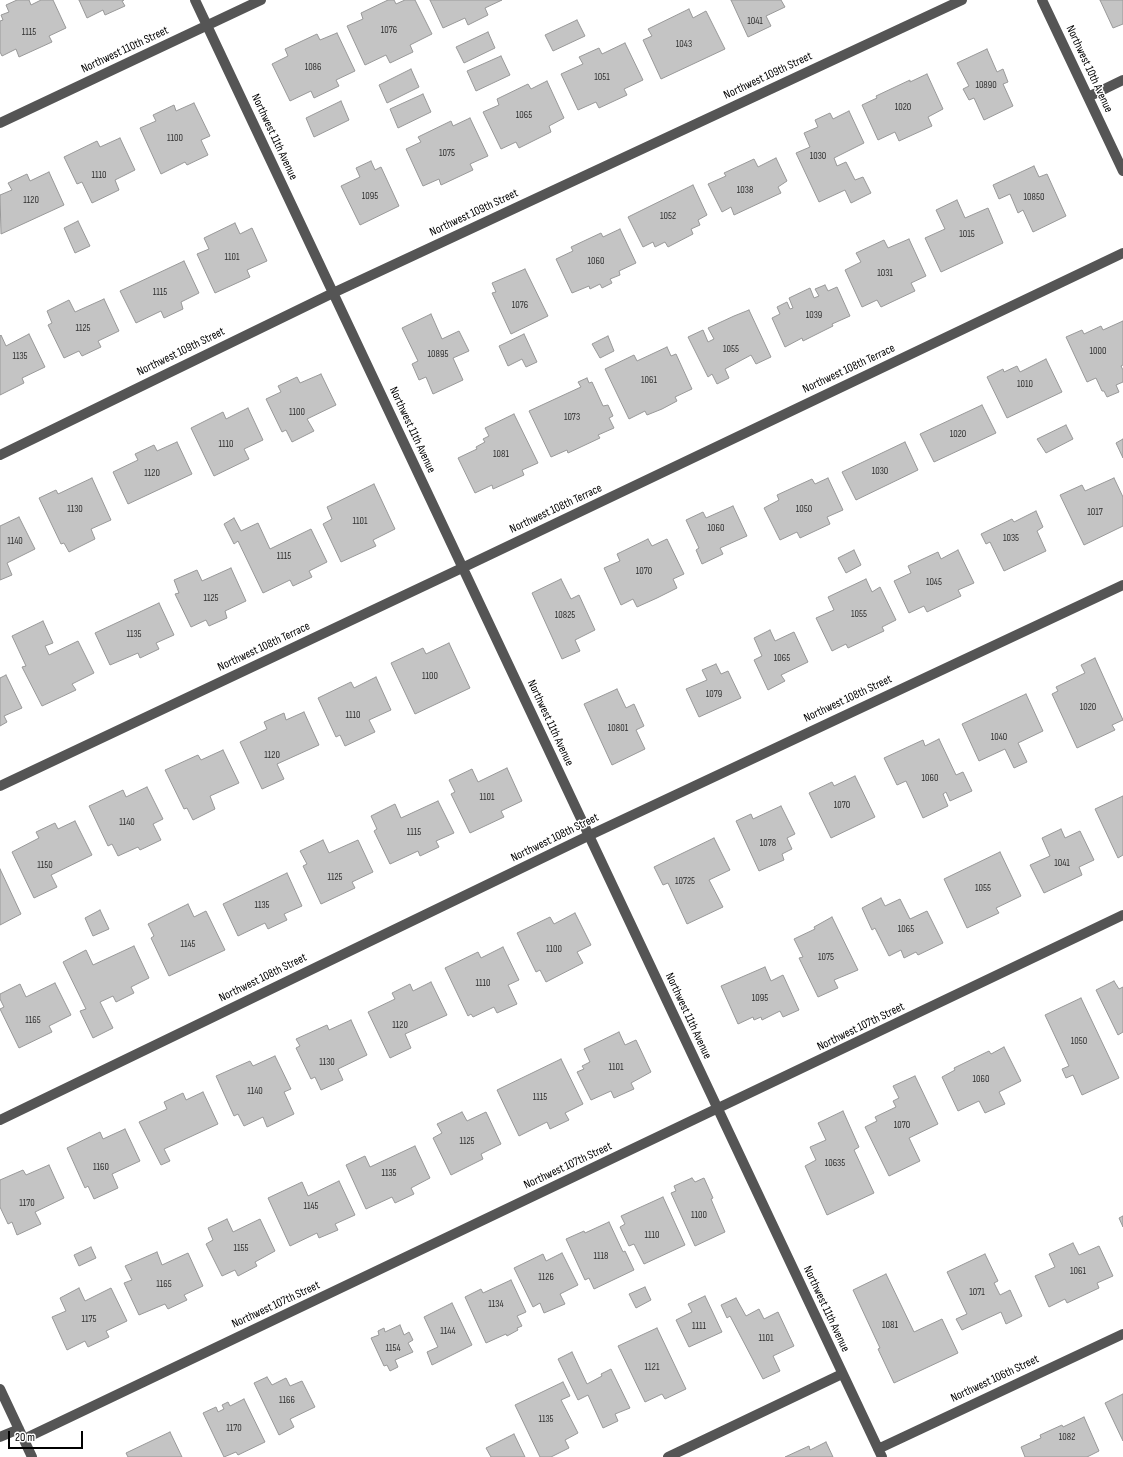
<!DOCTYPE html>
<style>
body{margin:0}
#map{position:relative;width:1123px;height:1457px;overflow:hidden;background:#fff;font-family:"Sofia Sans Condensed",sans-serif}
canvas{display:block}
.scale{position:absolute;left:8px;top:1431px;width:75px;height:18px;box-sizing:border-box;border:2px solid #000;border-top:0;padding-left:5px;font-size:12px;line-height:14px;white-space:nowrap;color:#000;-webkit-text-stroke:3px #fff;paint-order:stroke}
</style>
<div id="map">
<canvas width="1123" height="1457"></canvas>
<div class="scale">20 m</div>
</div>
<script>
const ctx = document.querySelector('canvas').getContext('2d');
ctx.lineJoin = 'round';
function fill(path, color) {
  ctx.fillStyle = color;
  ctx.fill(path, 'evenodd');
}
function shape(rows) {
  const path = new Path2D();
  for (const r of rows) {
    path.moveTo(r[0], r[1]);
    for (let i = 2; i < r.length; i += 2) path.lineTo(r[i], r[i + 1]);
  }
  return path;
}
function trace(path, color, width, dash) {
  ctx.strokeStyle = color;
  ctx.lineWidth = width;
  ctx.lineCap = dash ? 'butt' : 'round';
  ctx.setLineDash(dash || []);
  ctx.stroke(path);
}
function drawText(font, color, halo, rows, align = 'center') {
  ctx.font = font + ' "Sofia Sans Condensed",sans-serif';
  ctx.lineWidth = 3;
  ctx.setLineDash([]);
  ctx.textBaseline = 'middle';
  ctx.strokeStyle = halo;
  ctx.fillStyle = color;
  for (const [text, x, y, turn = 0] of rows) {
    ctx.save();
    ctx.translate(x, y);
    ctx.rotate((+turn || 0) * Math.PI / 180);
    ctx.textAlign = isNaN(turn) ? turn : align;
    if (halo) ctx.strokeText(text, 0, 0);
    ctx.fillText(text, 0, 0);
    ctx.restore();
  }
}
const building = shape([
 [17,0,29,0,31,5,41,0,53,0,66,28,49,36,52,42,19,57,16,49,2,56,0,52,0,21,3,20,1,15,9,12,6,5,17,0],
 [79,0,124,0,122,1,125,6,105,15,103,10,87,18,79,0],
 [388,0,394,0,396,4,405,0,415,0,432,34,410,45,413,52,390,63,386,55,365,65,347,26,363,19,361,13,388,0],
 [430,0,502,0,485,8,488,15,468,25,465,18,443,28,430,0],
 [731,0,781,0,785,7,766,16,771,26,748,37,731,0],
 [1100,0,1123,0,1123,24,1113,28,1100,0],
 [689,9,693,18,706,11,725,49,661,79,643,40,652,36,648,29,689,9],
 [577,20,585,36,553,51,545,35,577,20],
 [488,32,495,48,464,63,456,47,488,32],
 [337,33,355,71,336,80,339,86,314,98,311,91,290,101,272,64,288,56,285,49,317,34,320,40,337,33],
 [625,43,643,80,624,89,627,95,599,108,596,102,578,110,561,74,583,64,579,57,599,48,602,54,625,43],
 [987,49,997,72,1003,69,1008,82,1003,84,1013,106,984,120,974,98,969,100,963,89,969,86,957,63,987,49],
 [501,56,510,75,476,91,467,71,501,56],
 [411,69,419,87,387,103,379,85,411,69],
 [927,74,943,109,928,117,932,126,899,141,895,132,878,140,862,105,877,98,876,96,910,80,910,82,927,74],
 [547,81,564,118,549,126,551,132,519,148,516,142,501,149,483,112,499,105,497,99,528,84,531,89,547,81],
 [423,94,431,112,398,128,390,109,423,94],
 [341,101,349,120,314,137,306,118,341,101],
 [194,103,210,136,201,140,208,155,187,165,185,162,161,174,140,128,156,121,153,115,174,105,176,111,194,103],
 [849,111,864,143,834,158,837,166,846,162,855,180,863,177,871,193,851,203,845,190,819,202,796,153,810,147,804,133,818,127,815,120,830,113,833,119,849,111],
 [470,118,488,156,470,164,473,170,441,185,439,179,423,186,406,149,421,142,418,137,451,121,453,126,470,118],
 [120,138,135,170,115,180,119,190,92,203,82,182,77,184,64,157,97,141,100,147,120,138],
 [776,158,787,181,778,187,781,193,734,215,731,207,722,212,708,184,726,176,724,173,754,159,758,167,776,158],
 [371,161,375,170,381,167,399,206,360,225,341,186,360,177,356,168,371,161],
 [1034,166,1039,177,1047,174,1066,216,1033,232,1023,210,1018,213,1010,194,999,199,993,185,1034,166],
 [49,172,64,205,1,234,0,195,12,190,8,183,27,174,30,181,49,172],
 [693,185,707,215,698,220,700,225,691,229,693,234,668,247,665,242,655,247,653,242,643,247,628,217,693,185],
 [957,200,965,218,988,208,1003,243,941,272,925,238,945,229,936,210,957,200],
 [78,221,90,246,75,253,64,228,78,221],
 [235,223,240,234,252,228,267,261,247,270,250,277,215,293,197,254,209,249,204,238,235,223],
 [620,229,636,263,619,271,620,275,610,279,612,283,602,288,600,284,590,289,589,286,572,293,556,259,573,251,571,247,601,233,603,237,620,229],
 [909,239,926,276,911,283,915,291,881,307,877,300,862,307,845,270,861,262,856,253,884,240,888,248,909,239],
 [184,261,199,293,181,302,183,309,164,318,161,311,136,323,120,291,184,261],
 [525,269,548,316,511,334,492,293,496,292,492,283,525,269],
 [825,285,828,291,837,287,850,316,832,324,833,326,803,341,802,338,785,347,772,318,780,314,777,307,787,302,790,309,793,308,789,298,810,288,814,298,819,296,815,289,825,285],
 [104,299,119,331,98,341,101,347,82,356,79,351,64,358,48,325,52,323,47,311,69,300,75,312,104,299],
 [749,310,771,357,756,364,751,355,725,369,729,378,717,384,712,374,708,377,688,337,703,330,708,342,714,339,708,328,734,316,749,310],
 [431,314,442,339,459,331,469,351,453,358,463,380,433,394,426,377,419,380,412,364,418,361,402,328,431,314],
 [1123,321,1123,365,1121,366,1123,370,1123,382,1116,385,1119,392,1107,397,1104,391,1102,391,1096,378,1087,382,1066,337,1082,330,1084,334,1101,326,1103,330,1123,321],
 [29,334,45,367,22,378,24,383,0,395,0,336,1,335,6,346,29,334],
 [524,334,537,362,526,367,522,359,508,366,499,346,524,334],
 [608,336,614,351,600,358,592,344,608,336],
 [667,347,671,356,676,354,692,389,675,397,677,401,662,409,647,415,645,411,629,419,605,369,634,355,637,361,667,347],
 [1046,359,1062,392,1007,418,987,377,1003,369,1004,372,1017,366,1020,372,1046,359],
 [321,374,336,405,307,419,314,431,292,442,286,430,282,432,266,399,281,392,278,386,297,377,300,383,321,374],
 [587,378,589,383,592,382,603,406,608,405,613,416,609,418,614,428,598,435,600,438,568,453,567,450,551,457,529,411,581,387,578,382,587,378],
 [982,405,996,433,934,462,920,434,982,405],
 [248,408,263,440,244,449,249,459,214,476,191,428,223,412,226,419,248,408],
 [514,414,538,463,522,470,524,475,493,489,492,485,475,493,458,458,477,449,476,447,485,442,483,439,489,436,485,428,514,414],
 [1066,425,1073,439,1046,453,1037,439,1066,425],
 [1123,439,1123,458,1116,443,1123,439],
 [177,442,192,474,128,504,113,472,138,460,135,454,154,445,157,451,177,442],
 [905,442,918,470,856,500,842,472,905,442],
 [92,478,111,520,91,529,95,539,69,552,64,543,61,544,39,498,56,490,58,494,92,478],
 [828,478,843,510,827,517,830,524,800,538,797,532,780,540,764,508,779,500,777,495,812,479,815,484,828,478],
 [1114,478,1123,497,1123,526,1084,545,1060,495,1082,485,1085,491,1114,478],
 [374,484,395,529,373,540,376,546,341,562,323,524,332,519,327,507,374,484],
 [733,506,747,536,720,548,723,554,702,564,696,550,699,548,686,520,703,512,706,518,733,506],
 [1036,511,1043,527,1037,531,1046,551,1004,571,990,542,986,544,981,534,1012,519,1014,522,1036,511],
 [19,517,35,549,7,563,12,575,0,580,0,526,19,517],
 [234,518,241,531,258,523,270,549,311,529,327,562,309,571,312,577,293,586,290,580,263,593,238,541,234,544,224,524,234,518],
 [648,539,652,546,667,539,684,574,673,579,677,588,657,598,637,607,633,599,621,605,604,568,620,561,617,554,648,539],
 [854,550,861,565,846,573,838,558,854,550],
 [958,550,974,583,958,590,961,596,927,612,924,606,909,613,894,581,911,573,908,566,938,552,941,559,958,550],
 [231,568,246,601,225,611,227,618,209,626,206,620,191,627,175,594,179,593,174,580,197,570,202,581,231,568],
 [561,579,571,599,579,595,595,630,575,640,580,651,562,659,532,593,561,579],
 [866,579,872,592,880,587,896,620,882,627,884,631,848,648,846,644,832,651,816,618,834,610,828,597,866,579],
 [159,603,174,635,156,643,159,649,140,658,138,653,110,665,95,633,159,603],
 [43,621,53,643,45,646,49,655,78,641,94,673,72,684,76,690,42,706,22,667,26,666,12,636,43,621],
 [770,630,775,641,794,632,808,662,781,675,785,681,768,690,754,660,762,656,754,638,770,630],
 [449,643,470,688,415,714,391,663,423,648,426,654,449,643],
 [1095,658,1123,720,1112,725,1115,730,1077,748,1052,694,1058,691,1056,687,1085,673,1081,665,1095,658],
 [716,664,721,674,728,671,741,698,699,717,686,689,707,680,702,670,716,664],
 [6,675,22,708,4,716,7,722,0,726,0,678,6,675],
 [376,677,391,710,369,720,375,732,345,746,340,735,336,737,318,698,351,682,354,688,376,677],
 [617,689,626,708,634,704,644,726,636,730,645,749,612,765,584,704,617,689],
 [1026,694,1043,731,1018,743,1027,762,1014,768,1005,749,979,761,962,724,1026,694],
 [304,712,319,745,277,764,284,779,262,789,240,742,267,729,264,722,284,713,286,720,304,712],
 [939,739,956,775,963,772,972,791,950,801,946,792,943,794,948,806,923,818,906,781,897,785,884,758,923,740,925,746,939,739],
 [223,750,239,783,210,796,215,809,193,820,187,808,184,809,165,770,198,755,201,760,223,750],
 [507,768,522,801,501,811,504,817,470,833,451,794,455,792,449,780,472,769,478,782,507,768],
 [855,776,875,817,831,838,809,793,832,782,834,786,855,776],
 [147,787,163,819,153,824,161,840,140,850,138,847,118,856,112,844,108,846,89,806,123,790,126,797,147,787],
 [1123,796,1123,855,1118,858,1095,809,1123,796],
 [438,801,454,833,436,841,439,847,420,856,418,851,390,864,374,831,377,829,371,816,395,804,401,818,438,801],
 [781,806,795,834,787,838,792,849,782,854,784,860,759,871,736,821,751,814,753,819,781,806],
 [75,821,92,855,51,875,57,887,34,898,12,852,39,838,36,832,55,823,58,829,75,821],
 [1061,829,1065,838,1080,831,1094,860,1079,867,1082,875,1044,893,1030,865,1050,856,1042,838,1061,829],
 [714,838,730,870,709,880,723,907,687,924,668,883,663,885,654,867,714,838],
 [323,840,329,853,358,840,373,872,352,882,355,888,321,904,303,866,307,864,300,851,323,840],
 [1000,852,1021,896,996,908,999,913,967,928,944,879,1000,852],
 [0,869,21,914,0,925,0,869],
 [287,873,302,906,284,914,287,920,268,929,265,923,238,936,223,904,287,873],
 [881,898,885,906,900,899,910,919,927,911,943,943,918,955,916,952,904,958,901,950,889,956,875,928,872,930,862,908,881,898],
 [188,904,194,917,206,911,225,950,169,976,151,938,154,936,148,924,188,904],
 [100,910,109,929,93,936,85,918,100,910],
 [575,913,591,945,577,952,583,963,546,982,540,970,536,972,517,933,550,917,554,924,575,913],
 [832,917,858,970,834,980,838,988,818,997,799,958,803,957,794,939,815,929,814,927,832,917],
 [134,946,149,978,131,987,134,993,116,1002,113,996,100,1002,113,1028,93,1038,80,1011,86,1009,63,962,86,950,93,965,134,946],
 [503,947,519,980,508,985,517,1004,497,1013,494,1007,473,1017,471,1014,468,1016,445,968,478,952,481,958,503,947],
 [765,967,771,981,783,975,799,1010,783,1017,780,1011,762,1020,761,1017,754,1020,753,1017,738,1024,721,986,765,967],
 [1114,981,1119,989,1123,987,1123,1032,1118,1035,1096,990,1114,981],
 [431,982,447,1015,405,1034,411,1048,390,1058,368,1012,395,999,392,993,410,984,413,991,431,982],
 [55,983,71,1015,49,1026,52,1032,19,1048,0,1009,4,1007,0,999,0,994,20,984,26,997,55,983],
 [1081,998,1119,1078,1082,1095,1073,1075,1066,1078,1062,1069,1069,1066,1045,1015,1081,998],
 [351,1020,367,1055,338,1069,343,1080,321,1090,315,1077,311,1079,296,1048,300,1046,296,1039,327,1025,329,1030,351,1020],
 [619,1032,625,1045,636,1040,651,1072,631,1083,634,1089,614,1098,611,1091,591,1100,577,1072,584,1069,582,1066,590,1062,584,1049,619,1032],
 [1004,1047,1021,1081,999,1092,1005,1104,985,1113,979,1101,958,1111,942,1077,955,1070,954,1068,989,1051,991,1054,1004,1047],
 [275,1056,291,1089,284,1092,294,1114,267,1127,263,1117,244,1126,238,1114,234,1116,216,1076,250,1061,253,1066,275,1056],
 [561,1059,583,1104,565,1113,569,1120,550,1129,547,1122,519,1136,497,1090,561,1059],
 [915,1076,938,1124,909,1138,920,1161,889,1176,865,1127,877,1121,875,1117,896,1107,893,1101,899,1098,893,1086,915,1076],
 [203,1092,218,1124,164,1149,170,1161,161,1165,139,1122,167,1109,164,1102,183,1093,186,1100,203,1092],
 [843,1111,859,1147,854,1150,874,1193,827,1215,805,1166,816,1160,810,1147,826,1140,818,1123,843,1111],
 [462,1112,467,1121,486,1112,501,1144,481,1154,483,1159,451,1175,433,1138,442,1133,437,1124,462,1112],
 [125,1129,140,1161,112,1174,118,1188,94,1199,88,1186,85,1188,67,1148,100,1132,103,1139,125,1129],
 [415,1146,430,1178,411,1188,414,1194,395,1203,392,1197,366,1209,346,1165,365,1156,370,1167,415,1146],
 [49,1165,64,1198,35,1212,41,1224,17,1235,12,1222,8,1224,0,1207,0,1180,23,1170,26,1175,49,1165],
 [692,1178,695,1182,704,1178,713,1198,711,1199,725,1232,695,1246,671,1193,676,1191,674,1186,692,1178],
 [339,1181,355,1215,335,1224,338,1230,319,1238,317,1233,290,1246,268,1198,302,1182,308,1196,339,1181],
 [663,1197,685,1245,644,1264,634,1244,629,1246,620,1227,625,1224,621,1216,663,1197],
 [1123,1216,1123,1227,1119,1218,1123,1216],
 [227,1219,233,1232,260,1219,275,1251,255,1262,257,1266,238,1276,235,1270,222,1276,206,1244,213,1240,208,1228,227,1219],
 [609,1222,623,1252,625,1251,634,1270,594,1289,589,1278,585,1280,566,1239,584,1231,585,1233,609,1222],
 [1073,1243,1079,1255,1099,1246,1113,1276,1097,1283,1099,1288,1067,1303,1065,1299,1049,1307,1035,1276,1055,1267,1049,1254,1073,1243],
 [91,1247,96,1258,79,1266,74,1255,91,1247],
 [157,1252,162,1265,188,1253,203,1286,184,1295,187,1300,168,1309,165,1304,139,1315,124,1283,132,1280,125,1266,157,1252],
 [562,1253,578,1285,560,1294,565,1304,544,1313,540,1303,533,1307,514,1268,543,1254,546,1261,562,1253],
 [985,1254,998,1281,994,1283,1000,1295,1010,1290,1022,1316,1006,1324,1001,1312,962,1330,956,1319,967,1314,947,1272,985,1254],
 [886,1274,914,1332,942,1319,958,1353,894,1383,878,1349,880,1348,853,1290,886,1274],
 [511,1280,526,1312,517,1316,522,1326,517,1328,518,1330,507,1336,506,1334,486,1343,465,1297,481,1289,483,1293,511,1280],
 [645,1287,651,1300,636,1308,629,1294,645,1287],
 [79,1288,85,1301,111,1288,127,1321,106,1331,109,1337,88,1347,85,1341,67,1350,52,1317,66,1311,60,1298,79,1288],
 [705,1296,722,1332,689,1347,676,1320,692,1312,688,1304,705,1296],
 [736,1298,746,1316,759,1309,764,1319,778,1312,794,1346,773,1356,780,1371,763,1379,730,1316,727,1318,721,1305,736,1298],
 [452,1303,472,1345,432,1365,427,1352,438,1347,424,1317,452,1303],
 [400,1325,404,1335,409,1332,413,1340,408,1343,413,1352,395,1360,398,1367,390,1371,387,1365,384,1366,371,1338,379,1335,378,1331,384,1328,385,1332,400,1325],
 [657,1328,686,1389,665,1399,662,1394,645,1402,618,1346,657,1328],
 [572,1352,587,1384,602,1376,601,1374,611,1369,630,1408,615,1414,618,1421,603,1428,588,1395,578,1400,558,1359,572,1352],
 [267,1377,272,1385,286,1378,290,1386,302,1381,315,1407,290,1419,294,1427,279,1435,254,1383,267,1377],
 [563,1382,570,1396,561,1400,578,1433,565,1440,569,1448,551,1457,540,1457,515,1405,563,1382],
 [1123,1394,1123,1441,1105,1403,1123,1394],
 [244,1399,265,1442,238,1455,236,1452,224,1457,203,1413,216,1407,218,1412,224,1409,222,1405,228,1402,230,1406,244,1399],
 [1084,1417,1099,1451,1087,1457,1025,1457,1021,1447,1041,1438,1040,1435,1062,1425,1063,1427,1084,1417],
 [170,1432,182,1457,128,1457,126,1453,170,1432],
 [514,1434,525,1457,491,1457,486,1448,514,1434],
 [826,1442,833,1457,785,1457,809,1446,810,1450,826,1442]
]);
fill(building, '#c4c4c4');
trace(building, '#999', 1);
trace(shape([
 [195,0,882,1457],
 [1042,0,1123,171],
 [1088,97,1123,80],
 [0,123,261,0],
 [0,455,333,293,962,0],
 [0,786,462,568,1123,253],
 [0,1120,588,836,1123,585],
 [0,1389,32,1457],
 [0,1437,19,1429],
 [24,1439,1123,915],
 [878,1449,1123,1334],
 [668,1457,842,1374]
]), '#555', 10);
drawText('10px', '#313131', null, [
 ["1041",755,21],
 ["1076",389,30],
 ["1115",29,32],
 ["1043",684,44],
 ["1086",313,67],
 ["1051",602,77],
 ["10890",986,85],
 ["1020",903,107],
 ["1065",524,115],
 ["1100",175,138],
 ["1075",447,153],
 ["1030",818,156],
 ["1110",99,175],
 ["1038",745,190],
 ["1095",370,196],
 ["10850",1034,197],
 ["1120",31,200],
 ["1052",668,216],
 ["1015",967,234],
 ["1101",232,257],
 ["1060",596,261],
 ["1031",885,273],
 ["1115",160,292],
 ["1076",520,305],
 ["1039",814,315],
 ["1125",83,328],
 ["1055",731,349],
 ["1000",1098,351],
 ["10895",438,354],
 ["1135",20,356],
 ["1061",649,380],
 ["1010",1025,384],
 ["1100",297,412],
 ["1073",572,417],
 ["1020",958,434],
 ["1110",226,444],
 ["1081",501,454],
 ["1030",880,471],
 ["1120",152,473],
 ["1130",75,509],
 ["1050",804,509],
 ["1017",1095,512],
 ["1101",360,521],
 ["1060",716,528],
 ["1035",1011,538],
 ["1140",15,541],
 ["1115",284,556],
 ["1070",644,571],
 ["1045",934,582],
 ["1125",211,598],
 ["1055",859,614],
 ["10825",565,615],
 ["1135",134,634],
 ["1065",782,658],
 ["1100",430,676],
 ["1079",714,694],
 ["1020",1088,707],
 ["1110",353,715],
 ["10801",618,728],
 ["1040",999,737],
 ["1120",272,755],
 ["1060",930,778],
 ["1101",487,797],
 ["1070",842,805],
 ["1140",127,822],
 ["1115",414,832],
 ["1078",768,843],
 ["1041",1062,863],
 ["1150",45,865],
 ["1125",335,877],
 ["10725",685,881],
 ["1055",983,888],
 ["1135",262,905],
 ["1065",906,929],
 ["1145",188,944],
 ["1100",554,949],
 ["1075",826,957],
 ["1110",483,983],
 ["1095",760,998],
 ["1165",33,1020],
 ["1120",400,1025],
 ["1050",1079,1041],
 ["1130",327,1062],
 ["1101",616,1067],
 ["1060",981,1079],
 ["1140",255,1091],
 ["1115",540,1097],
 ["1070",902,1125],
 ["1125",467,1141],
 ["10635",835,1163],
 ["1160",101,1167],
 ["1135",389,1173],
 ["1170",27,1203],
 ["1145",311,1206],
 ["1100",699,1215],
 ["1110",652,1235],
 ["1155",241,1248],
 ["1118",601,1256],
 ["1061",1078,1271],
 ["1126",546,1277],
 ["1165",164,1284],
 ["1071",977,1292],
 ["1134",496,1304],
 ["1175",89,1319],
 ["1081",890,1325],
 ["1111",699,1326],
 ["1144",448,1331],
 ["1101",766,1338],
 ["1154",393,1348],
 ["1121",652,1367],
 ["1166",287,1400],
 ["1135",546,1419],
 ["1170",234,1428],
 ["1082",1067,1437]
]);
drawText('12px', '#000', '#fff', [
 ["Northwest 110th Street",125,50,-25],
 ["Northwest 10th Avenue",1089,69,65],
 ["Northwest 109th Street",768,76,-25],
 ["Northwest 11th Avenue",274,137,65],
 ["Northwest 109th Street",474,213,-25],
 ["Northwest 109th Street",181,352,-26],
 ["Northwest 108th Terrace",849,369,-25],
 ["Northwest 11th Avenue",412,430,65],
 ["Northwest 108th Terrace",556,509,-25],
 ["Northwest 108th Terrace",264,647,-25],
 ["Northwest 108th Street",848,699,-25],
 ["Northwest 11th Avenue",550,723,65],
 ["Northwest 108th Street",555,838,-26],
 ["Northwest 108th Street",263,978,-26],
 ["Northwest 11th Avenue",688,1016,65],
 ["Northwest 107th Street",861,1027,-26],
 ["Northwest 107th Street",568,1166,-25],
 ["Northwest 107th Street",276,1305,-25],
 ["Northwest 11th Avenue",826,1309,65],
 ["Northwest 106th Street",995,1379,-25]
]);
</script>
